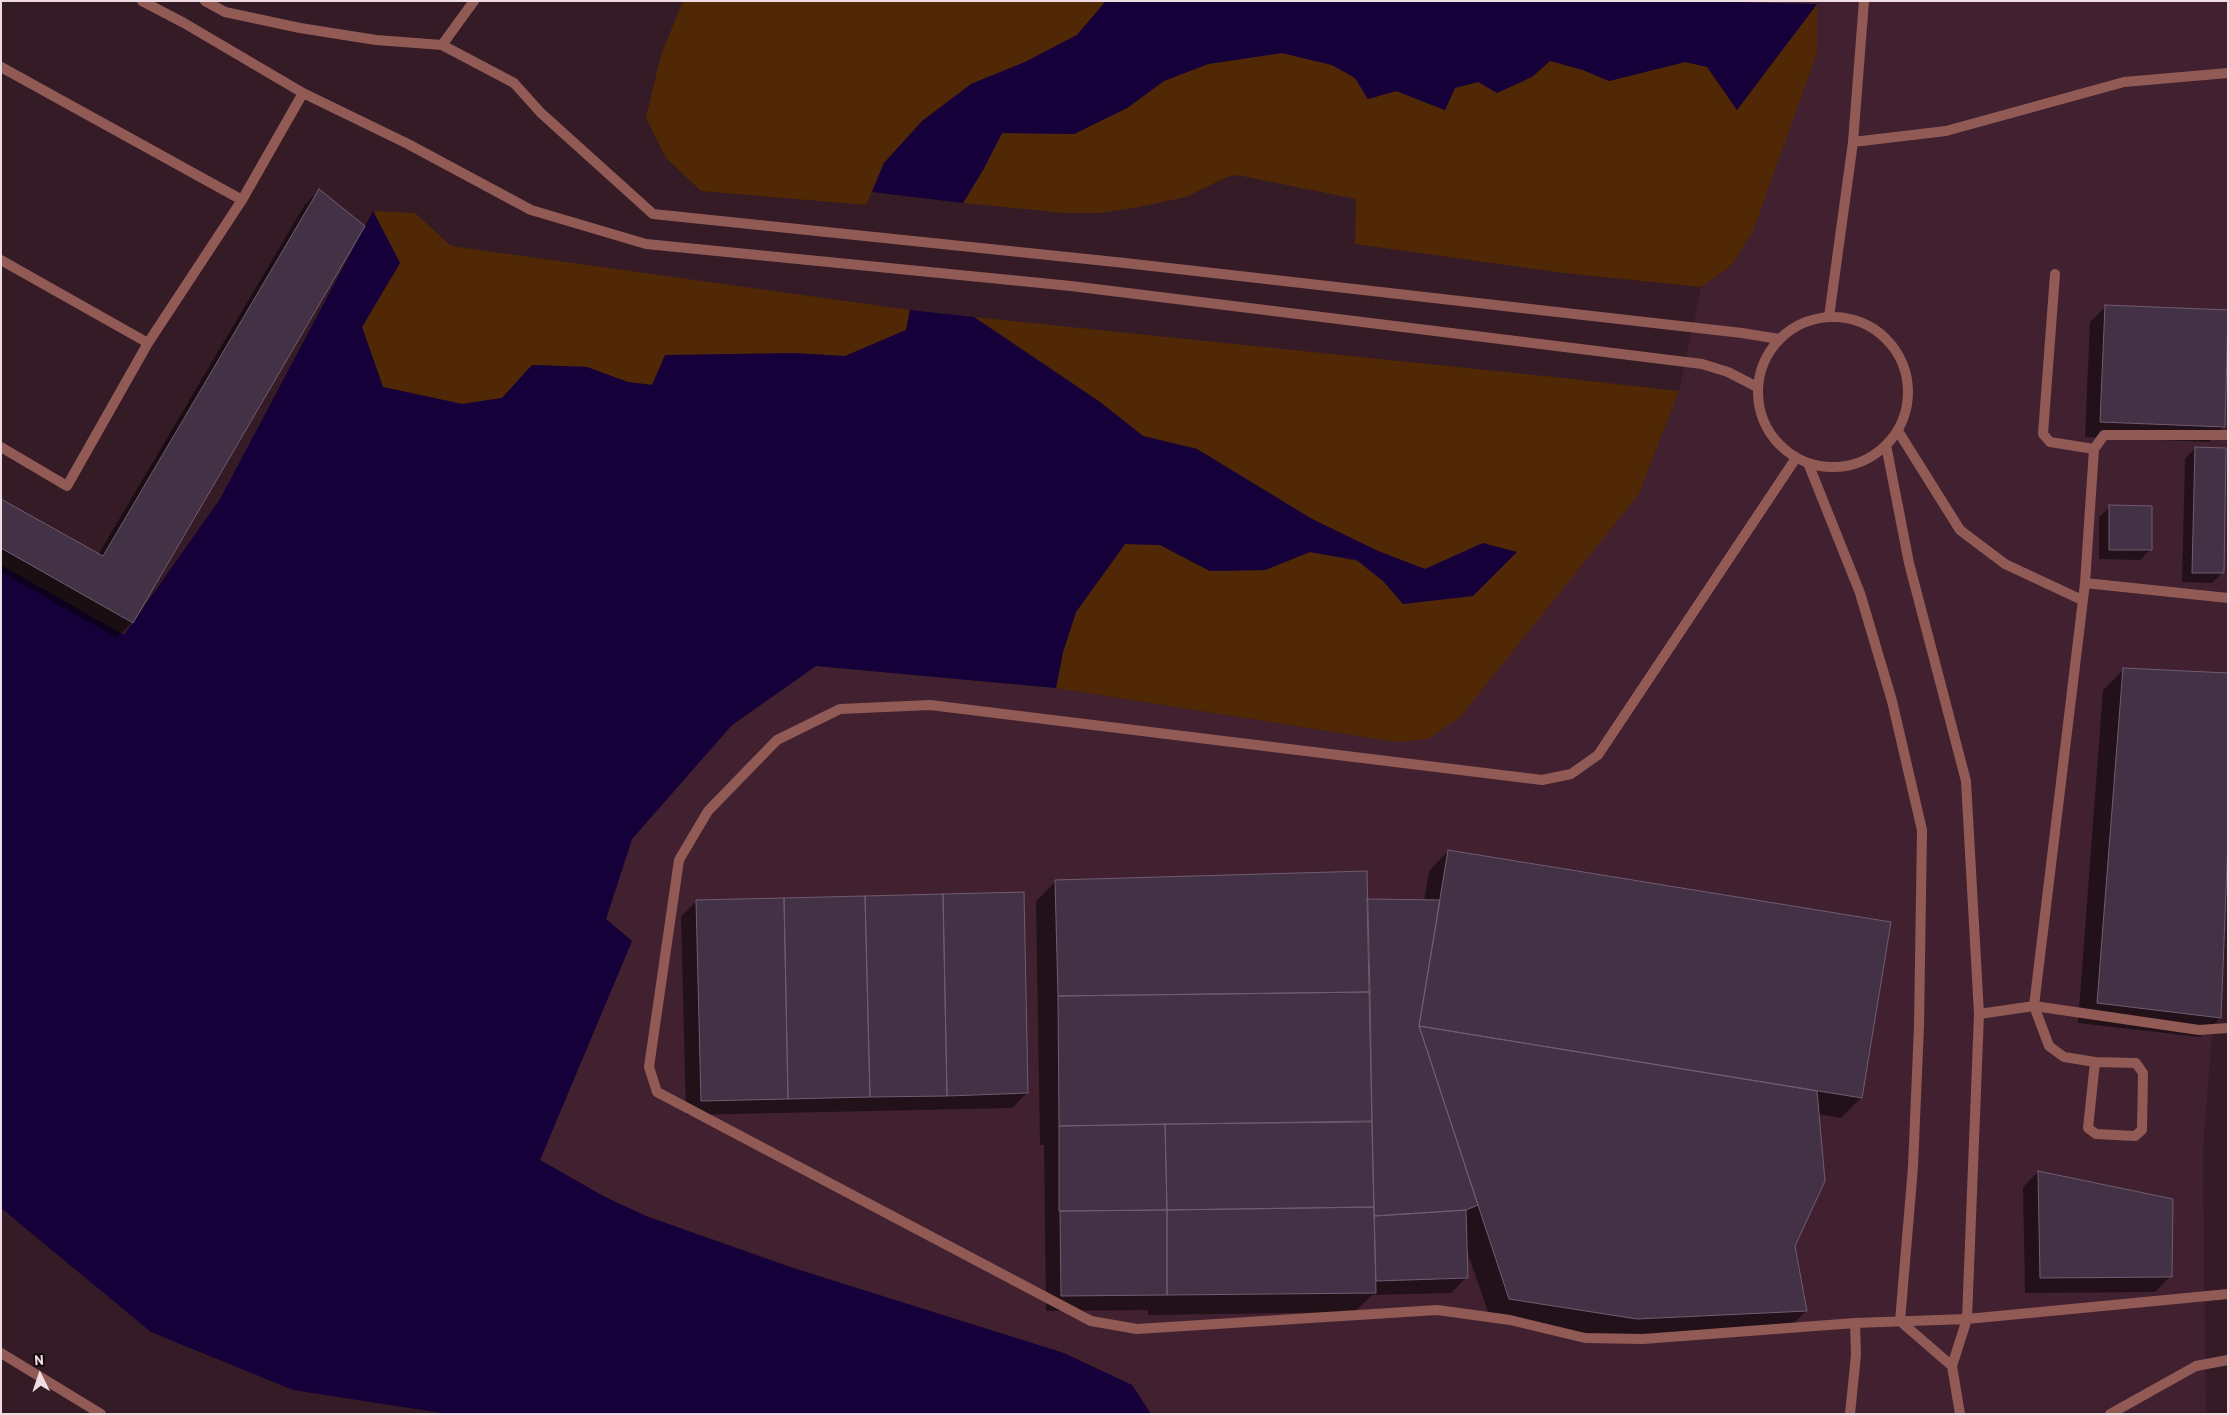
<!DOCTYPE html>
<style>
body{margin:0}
#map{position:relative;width:2229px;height:1415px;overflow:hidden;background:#341b25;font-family:Barlow,sans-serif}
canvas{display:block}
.frame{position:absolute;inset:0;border:2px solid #efdde3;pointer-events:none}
.north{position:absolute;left:15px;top:1350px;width:50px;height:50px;-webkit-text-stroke:4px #14090e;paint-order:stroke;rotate:356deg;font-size:14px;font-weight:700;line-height:20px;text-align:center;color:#efdde3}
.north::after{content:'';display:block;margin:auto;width:18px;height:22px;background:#efdde3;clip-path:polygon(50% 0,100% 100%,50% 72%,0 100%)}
</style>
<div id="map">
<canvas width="2229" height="1415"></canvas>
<div class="frame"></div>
<div class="north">N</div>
</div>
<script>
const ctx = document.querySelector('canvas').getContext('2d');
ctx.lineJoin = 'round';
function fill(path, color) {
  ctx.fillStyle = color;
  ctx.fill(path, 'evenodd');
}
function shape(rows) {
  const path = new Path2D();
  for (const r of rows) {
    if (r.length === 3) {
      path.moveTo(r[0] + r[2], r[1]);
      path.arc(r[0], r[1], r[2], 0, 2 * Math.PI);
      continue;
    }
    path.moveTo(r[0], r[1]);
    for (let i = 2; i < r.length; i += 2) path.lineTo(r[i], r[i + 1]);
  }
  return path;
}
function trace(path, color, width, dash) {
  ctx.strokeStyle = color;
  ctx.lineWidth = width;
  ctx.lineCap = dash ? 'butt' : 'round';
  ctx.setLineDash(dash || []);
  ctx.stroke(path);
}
fill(shape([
 [1694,1,2228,1,2228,833,2203,1149,2206,1414,1151,1414,1132,1385,646,1216,605,1197,540,1160,632,941,606,919,632,839,732,725,816,666,1056,688,1396,742,1639,494,1679,391,1701,287,1731,266,1817,4]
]), '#41212f');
fill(shape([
 [683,1,1106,1,1077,35,1025,62,971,84,884,163,866,205,701,191,666,158,646,118,661,55],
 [1817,4,1817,53,1753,231,1731,266,1701,287,1564,273,1355,244,1356,199,1237,175,1227,177,1186,197,1139,207,1099,213,1065,213,963,203,983,170,1002,133,1074,134,1127,108,1164,81,1208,64,1282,53,1332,65,1355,78,1368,99,1396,91,1445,110,1454,88,1478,82,1532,77,1550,60,1583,70,1609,81,1685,62,1707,66,1737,110],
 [373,211,415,213,451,246,910,310,906,330,845,356,792,353,652,385,628,382,587,367,532,365,502,398,462,404,383,387,362,327,400,263],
 [974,317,1554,377,1679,391,1639,494,1460,717,1428,739,1396,742,1056,688,1063,652,1076,612,1125,544,1160,545,1210,571,1265,570,1310,552,1357,561,1383,581,1403,604,1483,543,1425,569,1378,551,1312,519,1197,449,1143,436,1100,402]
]), '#502806');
fill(shape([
 [1106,1,1694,1,1817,4,1737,110,1707,67,1685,62,1609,81,1583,70,1550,61,1532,77,1497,93,1478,82,1455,88,1445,110,1396,91,1368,99,1355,78,1332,65,1282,53,1208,64,1164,81,1127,108,1074,134,1002,133,983,170,963,203,872,192,884,163,922,121,971,84,1025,62,1077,35],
 [373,211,400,263,362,327,383,387,462,404,502,398,532,365,587,367,628,382,652,385,665,355,792,353,845,356,906,330,910,310,974,317,1100,402,1143,436,1197,449,1312,519,1378,551,1425,569,1483,543,1517,552,1473,596,1403,604,1383,581,1357,560,1310,552,1265,570,1210,571,1160,545,1125,544,1076,612,1063,652,1056,688,816,666,732,725,632,839,606,919,632,941,540,1160,605,1197,646,1216,787,1266,1064,1353,1132,1385,1151,1414,448,1414,293,1390,151,1332,1,1208,1,565,124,635,220,499]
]), '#160039');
fill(shape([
 [319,190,132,622,117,638,1,572,1,500,98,555,304,206],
 [2106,306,2228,311,2224,426,2209,442,2085,437,2090,322],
 [2195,448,2222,573,2212,583,2182,582,2185,459],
 [2110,507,2150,550,2140,560,2099,559,2099,517],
 [2123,670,2220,1017,2200,1037,2078,1023,2103,690],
 [1448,851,1890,923,1861,1098,1841,1118,1818,1114,1794,1246,1806,1311,1786,1331,1617,1338,1490,1318,1466,1248,1467,1277,1451,1293,1372,1295,1355,1312,1148,1315,1148,1310,1046,1311,1044,1145,1040,1145,1036,901,1056,881,1366,900,1424,901,1429,871],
 [697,901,1027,1093,1012,1108,686,1115,681,916],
 [2038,1172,2171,1276,2155,1292,2025,1293,2023,1187]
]), '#0007');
const building = shape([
 [319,189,365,226,133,623,1,548,1,499,103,556,319,189],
 [2105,305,2228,310,2225,427,2100,422,2105,305],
 [2195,447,2226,448,2224,573,2192,573,2195,447],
 [2109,505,2152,506,2152,550,2109,550,2109,505],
 [2123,668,2228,673,2228,839,2221,1018,2097,1003,2123,668],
 [1448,850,1891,922,1862,1098,1419,1026,1448,850],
 [1367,871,1370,992,1058,996,1055,880,1367,871],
 [1024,892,1028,1093,947,1096,943,894,1024,892],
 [943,894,947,1096,870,1097,865,896,943,894],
 [865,896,870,1097,788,1099,784,898,865,896],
 [784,898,788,1099,701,1101,696,900,784,898],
 [1367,899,1440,900,1419,1026,1478,1205,1466,1210,1374,1216,1367,899],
 [1370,992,1372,1121,1059,1126,1058,996,1370,992],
 [1419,1026,1817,1091,1825,1181,1795,1246,1807,1311,1637,1319,1509,1299,1419,1026],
 [1372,1122,1374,1207,1167,1210,1165,1124,1372,1122],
 [1165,1124,1167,1210,1059,1211,1059,1126,1165,1124],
 [2038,1171,2173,1199,2172,1277,2040,1278,2038,1171],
 [1374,1207,1376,1293,1167,1295,1167,1210,1374,1207],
 [1167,1210,1167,1295,1061,1296,1060,1211,1167,1210],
 [1466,1210,1468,1278,1376,1281,1374,1216,1466,1210]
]);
fill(building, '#433145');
trace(building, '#715c72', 1);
trace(shape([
 [142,1,184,23,303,93,408,144,531,210,646,244,1071,286,1702,364,1728,372,1757,387],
 [205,1,225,12,300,28,376,40,442,45,514,83,541,113,653,214,1125,263,1742,333,1779,339],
 [442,45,474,1],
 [1,67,242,200],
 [1853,142,1946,131,2124,82,2228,73],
 [1,260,148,343],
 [2055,274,2043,434,2050,442,2094,449],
 [1833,392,75],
 [1829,317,1853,142,1864,1],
 [1898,431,1960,530,2005,564,2082,600],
 [1886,445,1909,563,1966,781,1979,1014,1967,1319,1952,1366,1960,1414],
 [1,447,67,486,148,343,242,200,303,93],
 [1796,458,1598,755,1571,774,1542,780,930,705,840,709,777,740,708,811,679,860,649,1067,657,1092,1091,1321,1137,1329,1437,1310,1510,1320,1585,1338,1643,1339,1855,1323,1967,1319,2228,1294],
 [1808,463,1860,593,1892,701,1922,830,1919,1026,1913,1167,1900,1321,1952,1366],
 [2085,583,2094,449,2104,435,2228,435],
 [1979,1014,2034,1006,2199,1030,2228,1028],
 [2095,1062,2088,1128,2096,1134,2135,1136,2142,1130,2143,1073,2136,1063,2095,1062,2064,1057,2049,1046,2034,1006,2085,583,2228,598],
 [1,1353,101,1414],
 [1850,1414,1856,1355,1855,1323],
 [2110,1414,2196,1366,2228,1360]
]), '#915a55', 10);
</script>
